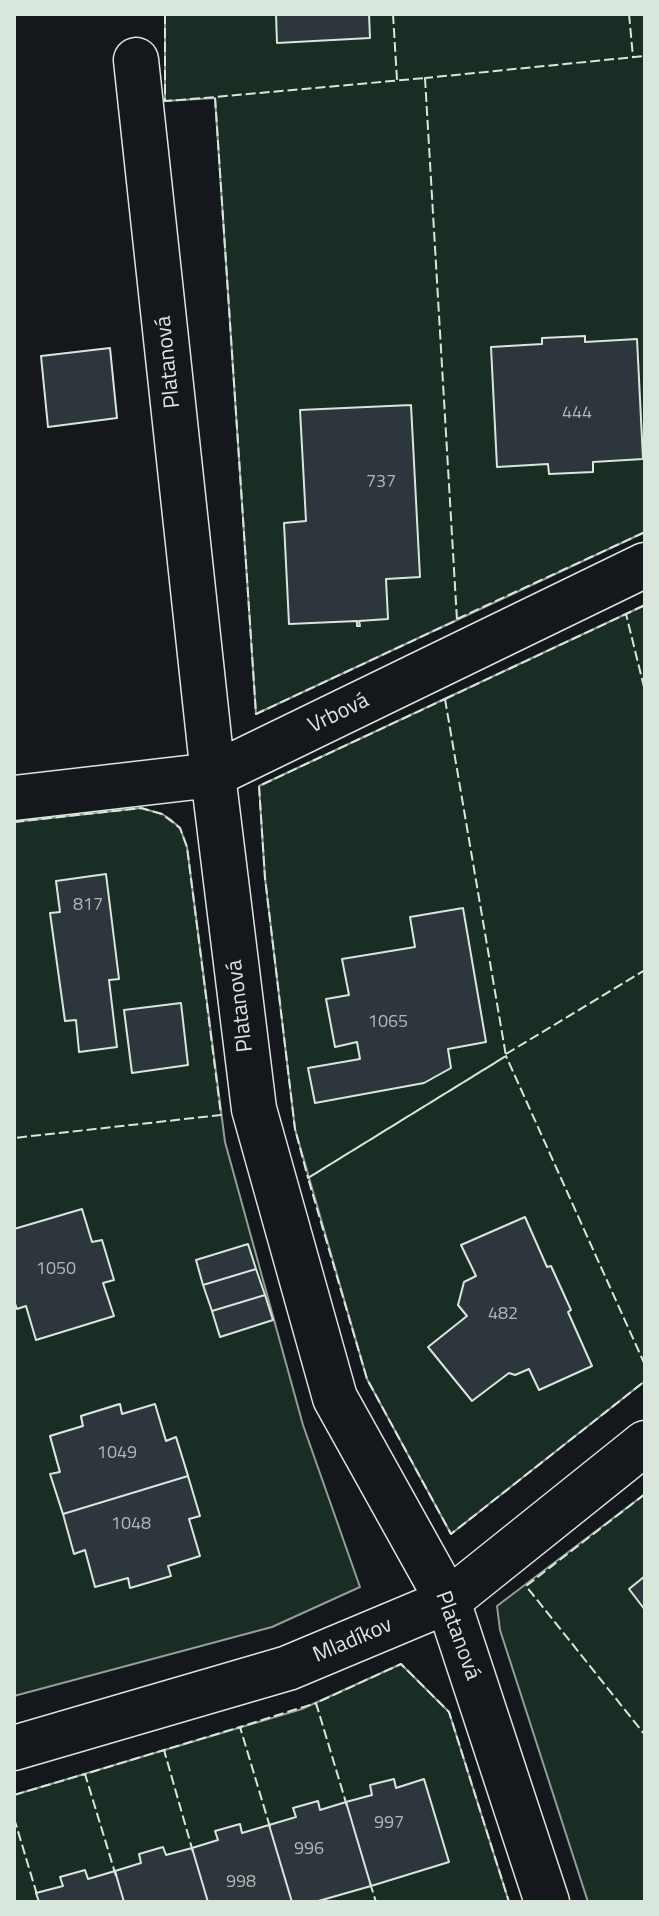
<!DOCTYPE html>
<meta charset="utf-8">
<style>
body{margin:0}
#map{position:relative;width:659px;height:1916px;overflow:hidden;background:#14181c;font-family:"Titillium Web",sans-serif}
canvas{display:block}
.frame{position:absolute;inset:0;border:16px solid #d8e6dc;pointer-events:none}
</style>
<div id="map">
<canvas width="659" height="1916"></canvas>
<div class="frame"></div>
</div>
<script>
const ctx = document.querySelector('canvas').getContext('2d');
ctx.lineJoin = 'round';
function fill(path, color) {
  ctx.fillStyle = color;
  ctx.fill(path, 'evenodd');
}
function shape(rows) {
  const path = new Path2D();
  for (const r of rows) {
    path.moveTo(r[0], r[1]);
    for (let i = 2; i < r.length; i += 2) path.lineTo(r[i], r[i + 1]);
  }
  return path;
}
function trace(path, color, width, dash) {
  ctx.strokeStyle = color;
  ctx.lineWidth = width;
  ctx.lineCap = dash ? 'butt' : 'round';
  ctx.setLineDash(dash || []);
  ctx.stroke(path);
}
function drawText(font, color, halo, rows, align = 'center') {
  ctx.font = font + ' "Titillium Web",sans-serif';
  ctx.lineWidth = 6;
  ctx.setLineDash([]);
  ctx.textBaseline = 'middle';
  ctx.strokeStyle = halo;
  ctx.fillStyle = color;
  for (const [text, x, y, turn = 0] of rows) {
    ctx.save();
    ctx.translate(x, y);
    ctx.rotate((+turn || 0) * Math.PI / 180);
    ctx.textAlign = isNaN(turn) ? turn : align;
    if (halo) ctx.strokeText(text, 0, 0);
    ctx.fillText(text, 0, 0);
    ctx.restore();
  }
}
const green = shape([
 [165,14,645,14,645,532,256,714,215,98,165,101,165,14],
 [645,605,645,1381,451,1534,367,1379,295,1129,265,878,259,786,645,605],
 [141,808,162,814,170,819,180,828,187,847,225,1142,303,1425,360,1587,272,1627,14,1696,14,822,141,808],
 [119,1404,122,1414,155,1405,166,1441,176,1438,188,1476,63,1514,51,1475,60,1472,50,1436,83,1426,81,1416,119,1404],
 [645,1494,645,1902,588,1902,500,1630,497,1606,645,1494],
 [401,1664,449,1712,509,1902,14,1902,14,1795,302,1709,401,1664]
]);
fill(green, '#1a2d24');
trace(green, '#939e99', 2);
const building = shape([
 [276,14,369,14,370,38,277,43,276,14],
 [585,336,585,342,637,339,643,459,593,462,593,472,549,474,548,464,497,467,491,347,542,344,542,338,585,336],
 [110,348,117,418,48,427,41,356,110,348],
 [411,405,420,577,386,579,388,619,359,621,360,626,357,626,357,621,289,624,284,523,306,521,300,410,411,405],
 [106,874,119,979,109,980,117,1047,79,1052,76,1020,65,1021,50,913,60,912,56,881,106,874],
 [463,908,486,1042,448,1049,451,1068,424,1083,315,1103,308,1068,360,1059,357,1042,335,1047,326,999,349,995,342,959,415,947,410,917,463,908],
 [181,1003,188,1065,132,1073,124,1010,181,1003],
 [82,1209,92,1242,102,1240,114,1280,103,1283,114,1316,36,1340,26,1306,17,1309,14,1301,14,1229,82,1209],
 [525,1217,547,1267,551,1266,571,1310,568,1312,592,1366,539,1390,529,1369,515,1375,509,1373,472,1401,428,1347,467,1316,458,1305,464,1282,476,1276,461,1245,525,1217],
 [248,1244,256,1269,203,1285,196,1260,248,1244],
 [256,1269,265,1295,212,1311,203,1285,256,1269],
 [265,1295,273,1320,220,1337,212,1311,265,1295],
 [120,1404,122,1414,155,1404,166,1441,176,1437,188,1476,63,1514,50,1474,60,1472,50,1436,83,1426,81,1416,120,1404],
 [188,1476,200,1516,189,1519,200,1556,168,1566,171,1576,130,1588,128,1578,95,1587,85,1550,74,1554,63,1514,188,1476],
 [645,1576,645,1610,629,1589,645,1576],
 [394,1779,396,1788,424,1779,449,1862,371,1886,346,1802,372,1795,370,1785,394,1779],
 [318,1801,320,1810,346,1802,371,1886,315,1902,292,1902,269,1825,296,1817,293,1808,318,1801],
 [240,1824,242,1833,269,1825,292,1902,208,1902,192,1848,218,1840,215,1831,240,1824],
 [163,1847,166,1855,192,1848,208,1902,124,1902,115,1871,141,1863,139,1854,163,1847],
 [85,1870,88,1879,115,1871,124,1902,39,1902,36,1893,63,1886,60,1877,85,1870]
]);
fill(building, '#2c363c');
trace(building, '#d8e6dc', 2);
const minor = shape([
 [136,60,213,775,254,1109,335,1398,448,1601,547,1902],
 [14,798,213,775,645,565],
 [14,1748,288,1668,448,1601,645,1443]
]);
trace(minor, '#d8e6dc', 47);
trace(minor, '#14181c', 44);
trace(shape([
 [165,14,165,101,218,97],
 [393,14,397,80],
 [629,14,633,57],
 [425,78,457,620,256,714,215,97,425,78],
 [425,80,425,78,645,56],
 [627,618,626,614,645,605],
 [457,619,645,532],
 [445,699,506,1056,308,1178,295,1129,265,878,259,786,445,699],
 [445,699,626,614,645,691],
 [14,822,141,808,162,814,180,828,187,847,221,1115,14,1138],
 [506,1054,645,970],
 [645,1365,506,1056,308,1178,367,1379,451,1534,645,1381],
 [645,1494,526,1586,645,1735],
 [14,1795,85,1774,85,1776],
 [347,1806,316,1703,401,1664,449,1712,509,1902],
 [14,1818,38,1898],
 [270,1827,240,1727,316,1703,317,1707],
 [193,1852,164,1750,240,1727,241,1729],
 [116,1876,85,1774,164,1750,165,1752],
 [370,1883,376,1902]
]), '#d8e6dc', 2, [10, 4]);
drawText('18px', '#adbab4', null, [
 ["444",577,414],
 ["737",381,483],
 ["817",88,906],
 ["1065",388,1023],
 ["1050",56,1270],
 ["482",503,1315],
 ["1049",117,1454],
 ["1048",131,1525],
 ["997",389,1824],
 ["996",309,1850],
 ["998",241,1883]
]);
drawText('22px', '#d8e6dc', '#14181c', [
 ["Platanová",169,362,-96],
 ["Vrbová",339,714,-26],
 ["Platanová",241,1006,-97],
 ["Platanová",457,1636,70],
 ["Mladíkov",353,1641,-23]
]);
</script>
